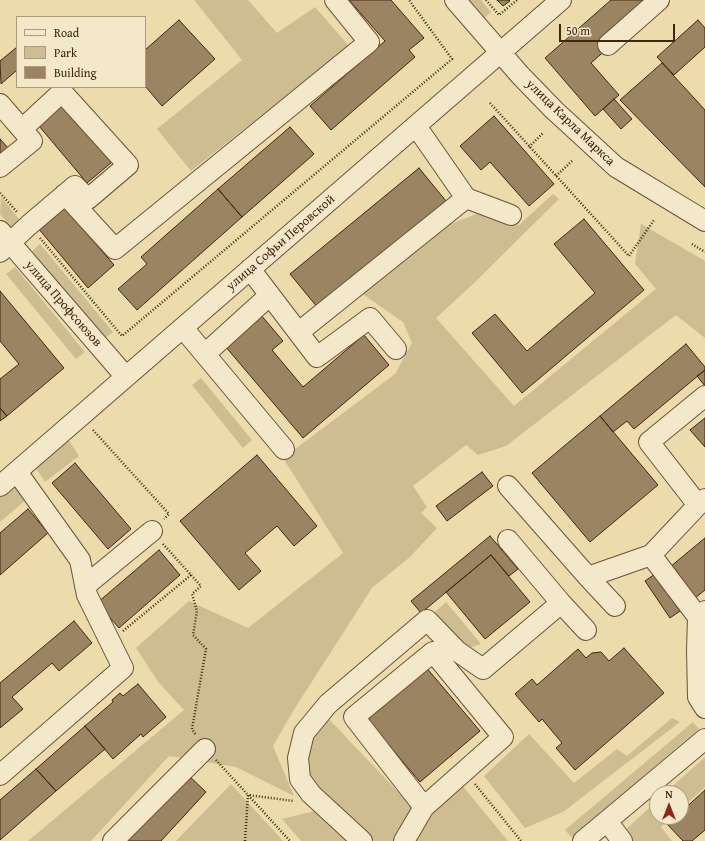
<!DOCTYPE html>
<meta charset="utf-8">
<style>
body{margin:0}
#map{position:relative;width:705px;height:841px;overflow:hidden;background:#ecdcac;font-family:"Gentium Book Plus",serif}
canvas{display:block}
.legend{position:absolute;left:16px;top:16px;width:130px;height:72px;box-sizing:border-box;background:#f3e8c9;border:1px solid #ad9a7f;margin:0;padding:5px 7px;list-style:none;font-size:12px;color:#432411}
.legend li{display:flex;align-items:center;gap:8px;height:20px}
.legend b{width:20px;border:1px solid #ad9a7f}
.north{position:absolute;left:649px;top:785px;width:40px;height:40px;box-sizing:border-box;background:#f3e8c9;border:1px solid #ad9a7f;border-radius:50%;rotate:0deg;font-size:11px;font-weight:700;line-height:16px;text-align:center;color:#432411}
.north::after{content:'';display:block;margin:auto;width:14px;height:18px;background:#8f2418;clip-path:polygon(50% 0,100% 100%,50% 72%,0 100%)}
.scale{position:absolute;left:559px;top:24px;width:116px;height:18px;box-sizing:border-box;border:2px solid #432411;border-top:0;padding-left:5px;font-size:12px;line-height:14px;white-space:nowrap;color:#432411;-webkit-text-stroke:3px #f3e8c9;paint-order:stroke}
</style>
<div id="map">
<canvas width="705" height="841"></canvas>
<ul class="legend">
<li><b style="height:5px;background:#f3e8c9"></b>Road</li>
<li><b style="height:11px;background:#cfbd92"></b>Park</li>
<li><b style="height:11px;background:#9b8462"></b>Building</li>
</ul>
<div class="north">N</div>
<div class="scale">50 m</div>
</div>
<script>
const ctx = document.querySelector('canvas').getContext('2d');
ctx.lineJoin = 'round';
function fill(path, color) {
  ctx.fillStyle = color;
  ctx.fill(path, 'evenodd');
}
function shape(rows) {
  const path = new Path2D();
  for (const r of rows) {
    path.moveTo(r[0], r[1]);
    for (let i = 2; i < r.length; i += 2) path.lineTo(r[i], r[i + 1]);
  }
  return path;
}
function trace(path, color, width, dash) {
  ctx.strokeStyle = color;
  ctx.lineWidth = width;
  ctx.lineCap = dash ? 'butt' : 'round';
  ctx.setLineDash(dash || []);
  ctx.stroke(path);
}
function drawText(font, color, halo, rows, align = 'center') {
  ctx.font = font + ' "Gentium Book Plus",serif';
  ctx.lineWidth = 3;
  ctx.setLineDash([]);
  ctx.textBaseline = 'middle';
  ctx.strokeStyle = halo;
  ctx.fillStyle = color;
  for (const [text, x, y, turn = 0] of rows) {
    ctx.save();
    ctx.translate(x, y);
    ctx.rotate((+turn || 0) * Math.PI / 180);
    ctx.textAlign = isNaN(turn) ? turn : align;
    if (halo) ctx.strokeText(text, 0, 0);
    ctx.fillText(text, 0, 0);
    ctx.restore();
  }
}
fill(shape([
 [194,0,248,0,277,33,315,7,349,46,191,171,157,129,242,60],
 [463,0,481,0,491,12,480,22],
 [553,194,559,199,472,285,436,318,514,406,656,289,635,264,641,224,705,261,705,338,676,315,506,446,478,455,466,445,413,486,427,507,421,513,437,528,410,557,372,588,295,708,273,746,294,796,236,767,169,756,91,841,28,841,184,710,159,683,136,648,189,601,248,628,343,553,283,458,395,374,412,343,403,322,361,293,412,239,479,213,519,225],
 [1,197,24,225,15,232,0,214],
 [40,244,113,332,105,338,32,251],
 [15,267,85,352,76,359,6,274],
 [201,378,252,440,243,448,192,385],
 [66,436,79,456,45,482,34,465],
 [12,482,27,499,0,522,0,491],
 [446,602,481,644,472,647,463,646,435,612],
 [327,717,417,812,396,841,374,841,308,779,307,745],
 [672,718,680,722,563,812,525,828,484,776,529,734,574,783,617,749,627,756],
 [693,722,699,729,571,837,565,830],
 [705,757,705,787,681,809,681,793,665,793],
 [231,784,283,841,176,841],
 [461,784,508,841,411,841,418,824],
 [657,801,657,817,672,817,661,827,672,841,613,841],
 [318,810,350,841,301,841,282,819]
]), '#cfbd92');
const building = shape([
 [349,0,391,0,424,38,409,50,415,57,331,130,310,106,385,41,349,0],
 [497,0,509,0,510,1,503,6,497,0],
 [611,0,662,0,591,63,619,95,595,116,545,58,611,0],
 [179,20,215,59,162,106,145,86,145,50,179,20],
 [698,20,705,28,705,47,674,75,657,57,698,20],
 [17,47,17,70,1,84,0,61,17,47],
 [662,63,705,110,705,187,620,100,662,63],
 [614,99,632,119,621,129,603,109,614,99],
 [63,105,112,162,87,183,39,126,63,105],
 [494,116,554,184,529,206,490,162,481,170,460,146,494,116],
 [290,127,314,154,242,217,218,189,290,127],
 [0,139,9,149,0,157,0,139],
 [419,168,446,201,318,308,290,274,419,168],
 [218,189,242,217,137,310,118,289,147,264,141,257,218,189],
 [63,206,114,265,88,288,38,228,63,206],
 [584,219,644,290,522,393,472,333,495,314,527,351,595,293,554,244,584,219],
 [0,291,64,368,7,416,0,408,0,379,19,364,0,341,0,291],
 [261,315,283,341,272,350,303,387,364,335,389,365,303,438,225,346,261,315],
 [686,344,705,367,705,370,634,429,627,421,613,432,600,416,686,344],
 [705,370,705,386,697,376,705,370],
 [0,408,7,416,0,421,0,408],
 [600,416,658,485,590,542,532,473,600,416],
 [705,418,705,447,690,430,705,418],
 [257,455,317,526,294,546,277,526,245,553,261,571,239,590,180,521,257,455],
 [75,463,131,529,108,549,52,483,75,463],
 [482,472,493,486,447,521,436,506,482,472],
 [28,509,48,533,0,575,0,533,28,509],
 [490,536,518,569,509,576,491,555,421,613,411,601,490,536],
 [705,538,705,590,695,598,670,567,705,538],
 [159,550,180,575,119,628,97,603,159,550],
 [491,555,530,602,485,639,446,592,491,555],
 [655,574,680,611,670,618,645,581,655,574],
 [74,621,92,643,59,671,52,663,12,697,23,709,0,728,0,683,74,621],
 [624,648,664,693,575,770,556,748,562,743,542,719,539,722,515,694,532,679,537,685,578,649,586,658,592,653,601,652,609,661,624,648],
 [425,666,480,731,420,782,365,717,425,666],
 [138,684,166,717,143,737,141,734,113,759,85,726,113,702,112,700,120,693,123,696,138,684],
 [85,726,105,749,56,791,36,769,85,726],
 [36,769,56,791,0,840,0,800,36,769],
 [187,774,206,792,161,841,126,841,187,774],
 [705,790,705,830,692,841,683,841,667,824,675,817,681,817,681,812,705,790]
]);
fill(building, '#9b8462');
trace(building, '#432411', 1);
const minor = shape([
 [455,0,520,75,554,110,616,167,705,221],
 [608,45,659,0],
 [0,104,32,141,0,167],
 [65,194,115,249,369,42,335,0],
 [466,198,511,215],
 [0,231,126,377],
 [0,252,29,225,75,186,88,199,128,165,62,92,22,129],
 [250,269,317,357,370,318,396,349],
 [183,328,284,449],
 [299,332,466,198,416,126],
 [205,354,270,295],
 [0,486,561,0],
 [508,486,588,577,651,555],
 [698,505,649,442,705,396],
 [508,540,561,603,586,630],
 [588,577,615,606],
 [85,586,152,531],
 [705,611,698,617,697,650,698,697,705,708],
 [698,617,651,555,698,505,705,499],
 [0,775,123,668,87,595,80,560,17,472],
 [607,821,622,841],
 [113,841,205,749],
 [362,841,311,794,300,779,298,758,304,733,328,704,427,620,457,651,483,669,561,603],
 [404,841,424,807,503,737,433,652,354,717,424,807],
 [583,841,705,739]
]);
trace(minor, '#6d5238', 22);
trace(shape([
 [486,0,499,15,517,0],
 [490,103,629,256,654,220],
 [529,147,543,133],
 [556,176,572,161],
 [0,193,18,213],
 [40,238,122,336,452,59,409,0],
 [692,244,705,252],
 [93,430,169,514,164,519],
 [163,544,201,586,192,594,197,611,193,635,206,649,192,729,196,735],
 [123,631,191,575],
 [216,760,290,841],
 [475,784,521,841],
 [245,841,248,795,294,801]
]), '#432411', 2.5, [1, 2]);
trace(minor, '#f3e8c9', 20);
drawText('13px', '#432411', '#f3e8c9', [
 ["улица Карла Маркса",570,123,44],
 ["улица Софьи Перовской",281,243,-41],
 ["улица Профсоюзов",63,304,49]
]);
</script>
